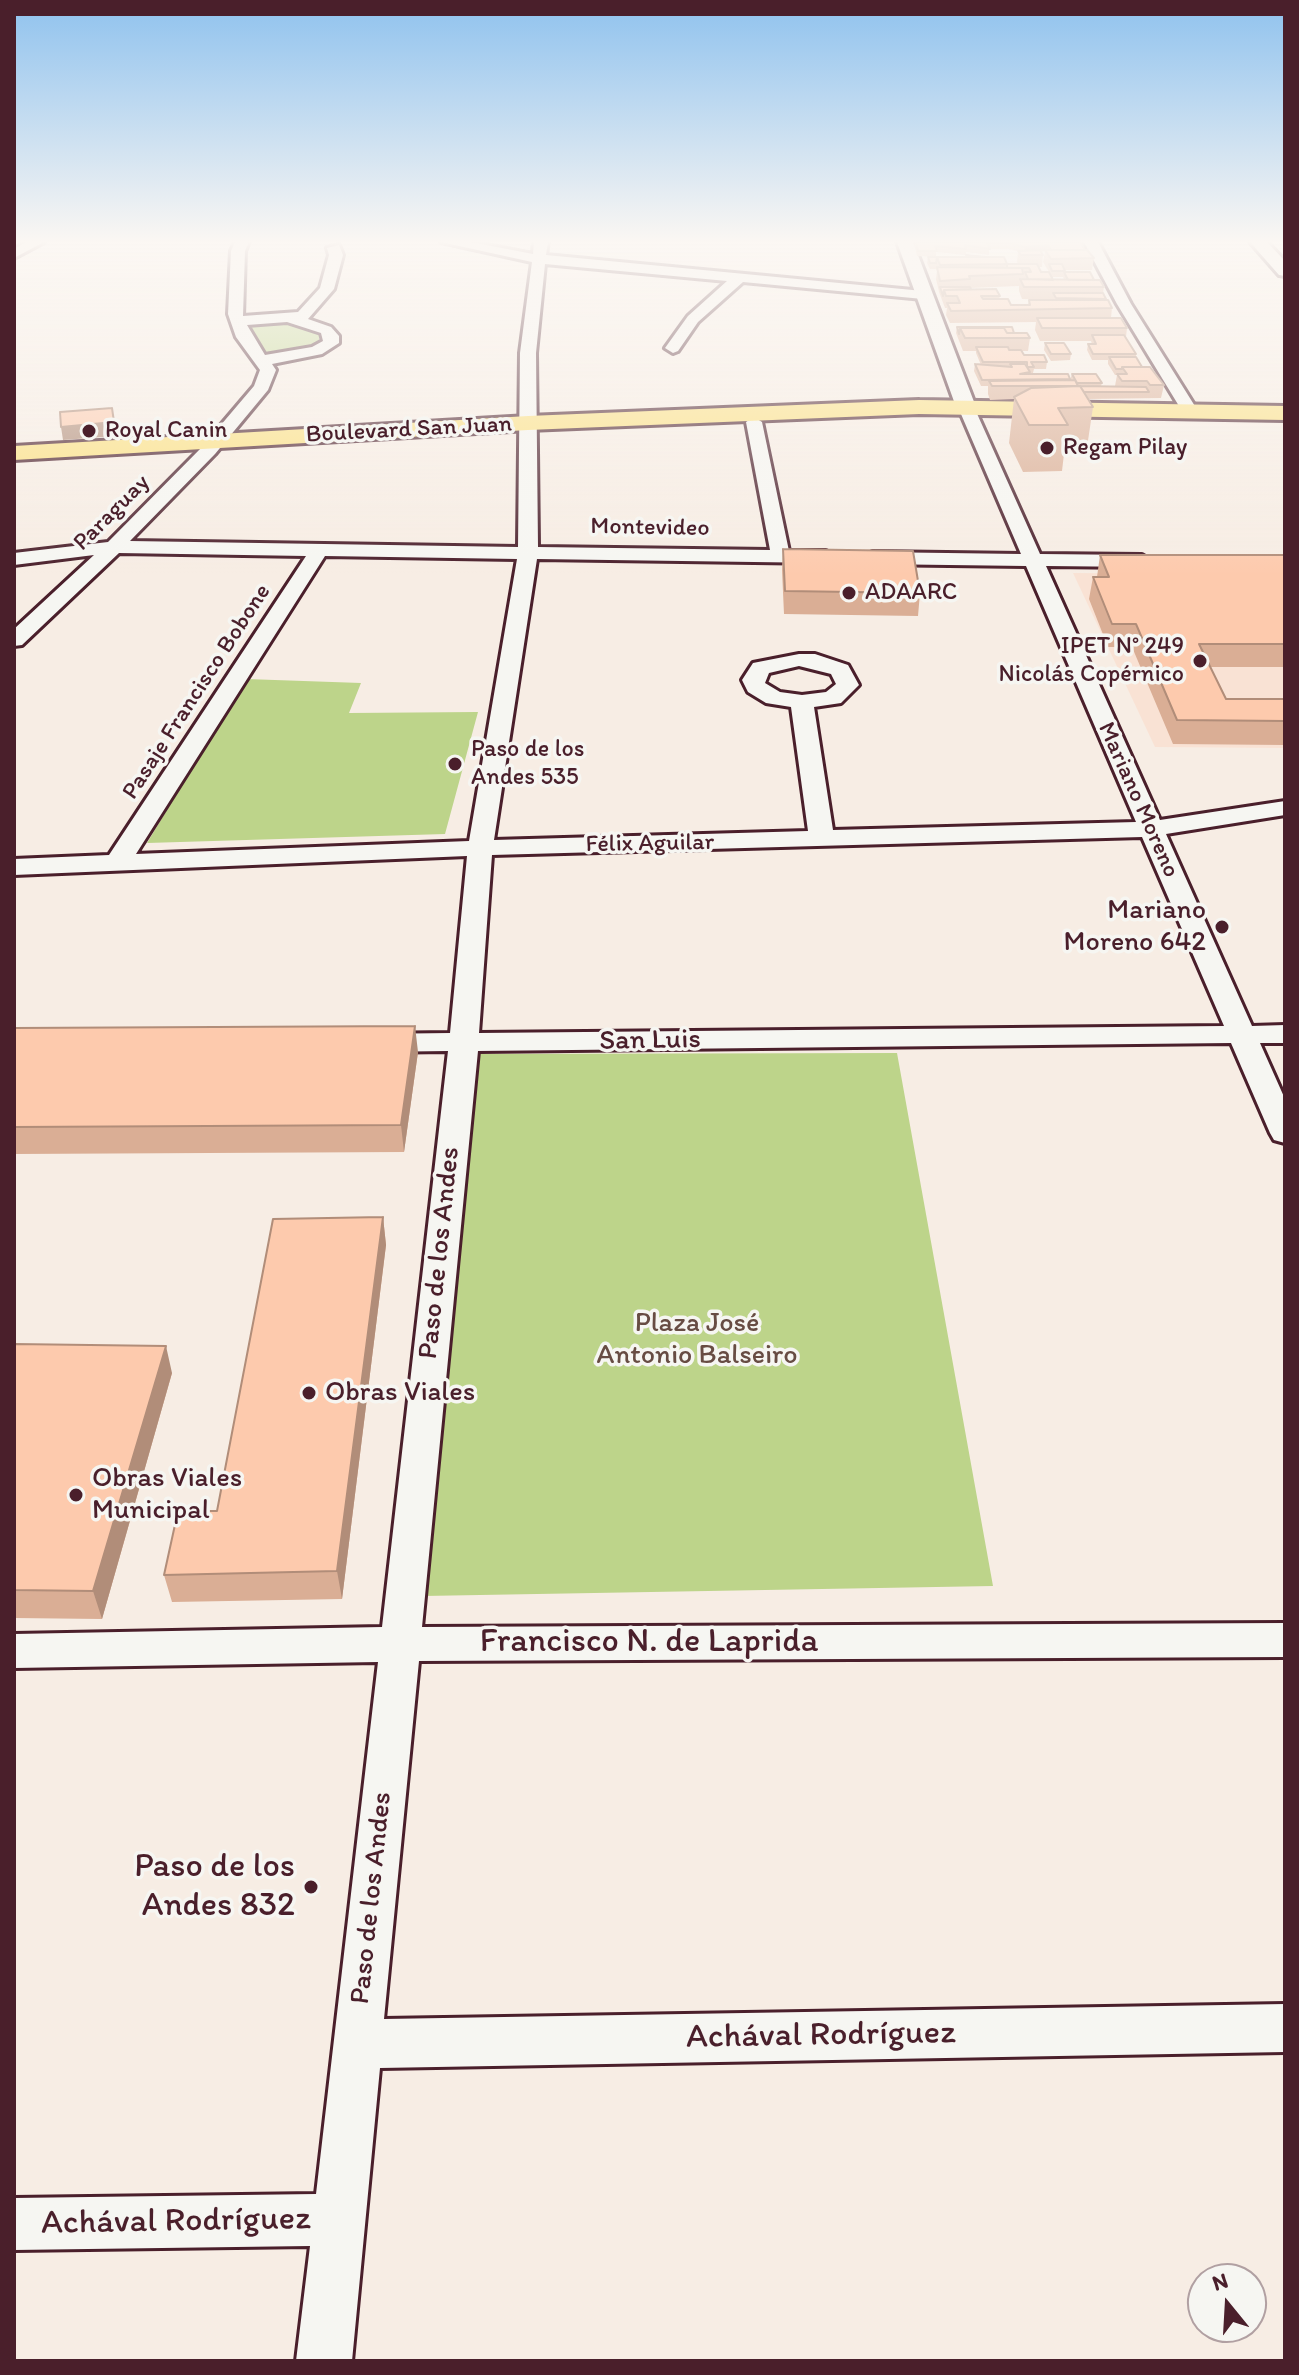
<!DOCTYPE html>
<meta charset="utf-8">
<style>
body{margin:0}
#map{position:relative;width:1299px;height:2375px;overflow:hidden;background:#f7ede4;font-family:Itim,sans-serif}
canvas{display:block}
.frame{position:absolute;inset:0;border:16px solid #4a1f2b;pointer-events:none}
.north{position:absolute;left:1187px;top:2263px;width:80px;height:80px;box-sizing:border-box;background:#f6f6f2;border:2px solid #b1a0a2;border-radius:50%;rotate:342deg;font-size:22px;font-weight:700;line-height:32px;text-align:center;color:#4a1f2b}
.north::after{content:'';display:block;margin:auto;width:28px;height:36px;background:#4a1f2b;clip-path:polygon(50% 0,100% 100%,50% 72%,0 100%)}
</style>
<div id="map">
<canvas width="1299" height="2375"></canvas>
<div class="frame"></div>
<div class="north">N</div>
</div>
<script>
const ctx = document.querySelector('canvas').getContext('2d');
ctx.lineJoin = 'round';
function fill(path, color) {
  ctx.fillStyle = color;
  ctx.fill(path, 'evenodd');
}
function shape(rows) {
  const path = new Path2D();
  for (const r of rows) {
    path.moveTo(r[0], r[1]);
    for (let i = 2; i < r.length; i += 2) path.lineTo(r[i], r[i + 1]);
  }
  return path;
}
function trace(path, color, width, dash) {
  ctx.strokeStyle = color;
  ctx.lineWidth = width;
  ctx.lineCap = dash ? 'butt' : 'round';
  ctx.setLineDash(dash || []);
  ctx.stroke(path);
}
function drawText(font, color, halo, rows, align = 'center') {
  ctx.font = font + ' Itim,sans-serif';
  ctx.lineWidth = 7;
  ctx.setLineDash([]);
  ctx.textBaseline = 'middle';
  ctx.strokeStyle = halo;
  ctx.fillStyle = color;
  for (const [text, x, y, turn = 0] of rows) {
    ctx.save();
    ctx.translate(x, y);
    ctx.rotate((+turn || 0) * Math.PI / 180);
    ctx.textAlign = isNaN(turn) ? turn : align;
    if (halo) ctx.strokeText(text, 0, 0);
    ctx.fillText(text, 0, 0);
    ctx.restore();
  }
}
fill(shape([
 [1073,573,1285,575,1285,748,1155,747]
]), '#f9e2d4');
fill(shape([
 [282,322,314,330,320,336,318,344,266,355,250,325],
 [246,679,361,683,349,713,478,712,445,834,147,843],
 [897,1053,993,1586,423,1596,474,1054]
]), '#bdd48a');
const minor = shape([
 [26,242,44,242,14,258,14,249,26,242],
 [235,242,249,242,245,251,243,316,298,312,320,288,329,255,327,248,339,245,343,255,334,289,308,319,331,327,339,336,339,343,322,354,272,364,276,370,268,390,215,454,130,541,518,547,520,353,532,262,441,242,471,242,533,254,534,242,548,242,546,255,923,291,930,295,923,299,743,282,698,322,678,351,673,353,665,348,688,316,727,281,545,264,536,353,538,547,770,550,746,422,754,417,762,422,789,551,826,551,836,557,826,563,537,559,494,840,808,831,791,707,766,703,748,692,742,680,753,663,799,654,815,654,848,665,859,685,841,703,814,707,833,830,1136,822,1026,566,872,564,862,558,872,552,1021,554,958,407,966,402,974,407,1040,554,1142,555,1152,561,1142,567,1046,566,1160,820,1285,801,1285,815,1166,834,1252,1026,1285,1025,1285,1043,1260,1043,1285,1099,1285,1143,1274,1140,1270,1133,1231,1043,478,1051,422,1627,1285,1623,1285,1657,419,1661,384,2019,1285,2004,1285,2052,380,2068,352,2361,296,2361,310,2246,14,2250,14,2198,316,2194,378,1662,14,1668,14,1634,382,1627,448,1051,372,1052,362,1049,357,1043,362,1037,372,1034,450,1033,467,856,14,875,14,859,109,855,306,556,119,553,22,645,14,646,14,629,94,555,14,565,14,553,108,542,203,446,254,386,260,370,236,337,228,314,231,251,235,242],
 [287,322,321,333,323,341,312,347,265,355,247,325,287,322],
 [325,556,517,559,469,841,136,854,325,556],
 [799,666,831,674,836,684,826,692,802,695,780,692,765,683,769,673,799,666],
 [1142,837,1224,1026,479,1033,492,855,1142,837],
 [1084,242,1098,242,1131,304,1198,411,1196,415,1184,415,1182,411,1117,304,1084,242]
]);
const tertiary = shape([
 [897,242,913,242,976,407,973,411,959,411,956,407,897,242],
 [1250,242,1267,242,1285,261,1285,276,1279,275,1250,242]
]);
const primary = shape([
 [919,400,1285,406,1285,420,919,414,528,430,14,460,14,446,528,416,919,400]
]);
trace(minor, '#4a1f2b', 6);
trace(tertiary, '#4a1f2b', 6);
trace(primary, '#4a1f2b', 6);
fill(minor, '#f6f6f2');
fill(tertiary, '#f6f6f2');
fill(primary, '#fbe080');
fill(shape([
 [914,242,1080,242,1085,250,1094,258,1092,270,1064,270,1065,272,1094,280,1104,287,1103,293,1112,308,1111,318,1127,328,1126,337,1136,354,1136,357,1142,367,1164,385,1161,398,1088,399,1093,407,1086,454,1064,454,1062,471,1023,472,1009,443,1014,399,990,400,988,394,988,386,981,386,974,371,975,364,981,365,976,353,976,351,963,351,956,333,957,327,1014,333,1030,338,1028,351,1021,351,1024,355,1047,362,1046,369,1034,369,1033,373,1070,379,1070,380,1072,374,1102,383,1101,386,1115,386,1117,375,1115,375,1108,364,1108,360,1092,360,1087,350,1088,344,1092,344,1091,341,1040,341,1035,330,1036,322,950,323,946,315,947,308,945,308,939,292,936,279,937,271,936,269,930,269,927,263,928,257,966,257,966,255,1007,264,1018,264,1017,262,1018,251,1008,249,989,249,989,255,966,252,966,255,936,252,936,257,917,256],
 [1040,251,1045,251,1043,262,1049,272,1041,272,1039,267,1042,267,1043,255],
 [1052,277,1063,277,1064,280,1053,279],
 [1019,286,1019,291,1022,299,1053,300,1029,300,1028,305,1011,305,999,299,1000,296,971,289,970,288],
 [1045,343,1071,354,1070,360,1051,361,1044,350],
 [783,549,920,593,918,616,784,614,782,570],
 [1100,555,1285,555,1285,667,1210,667,1226,699,1285,699,1285,745,1173,744,1132,647,1108,647,1089,599,1093,577,1097,577],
 [14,1028,418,1052,404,1152,14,1154],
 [383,1217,386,1245,342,1599,172,1602,164,1575,217,1511],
 [14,1344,172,1373,102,1619,14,1618]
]), '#daae95');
fill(shape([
 [1048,245,1047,251,1024,253,1025,247],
 [112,408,116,436,63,440,61,427],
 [415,1026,418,1052,404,1152,401,1125],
 [383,1217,386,1245,342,1599,337,1571],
 [166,1346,172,1373,102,1619,93,1591]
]), '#b18d79');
const building = shape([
 [916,242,1080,242,1085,250,1051,250,1048,245,1025,247,1009,243,987,243,990,249,965,245,966,249,935,246,937,251,918,251,916,242],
 [1040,250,1043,255,1021,255,1018,251,1040,250],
 [1045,250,1087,250,1094,258,1051,259,1045,250],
 [966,255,985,257,986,257,968,257,966,255],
 [928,257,944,257,937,257,936,263,930,263,928,257],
 [937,257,1004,257,1007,264,940,265,937,257],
 [1004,264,1037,264,1041,272,1049,272,1053,280,1028,279,1025,272,1031,272,1029,268,1007,268,1007,264,1004,264],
 [1049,264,1062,264,1065,271,1052,271,1049,264],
 [937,267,1022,268,1023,274,969,276,970,279,940,281,937,267],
 [1064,272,1090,272,1094,280,1068,280,1064,272],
 [1020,279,1100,280,1104,287,1024,287,1020,279],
 [940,287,970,287,971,289,944,290,943,296,940,287],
 [996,289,1000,296,981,296,983,299,1008,299,1011,305,1030,305,1029,300,1108,300,1112,308,951,311,947,303,960,303,957,296,946,296,944,290,996,289],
 [1053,293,1103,293,1106,299,1056,298,1053,293],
 [1037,318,1121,318,1127,328,1042,328,1037,318],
 [957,327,1012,327,1014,333,1007,333,1004,328,960,328,959,334,957,327],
 [960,328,1004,328,1007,333,1027,333,1030,338,965,338,960,328],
 [1092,335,1124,335,1136,354,1093,354,1088,344,1096,344,1092,335],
 [1045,343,1064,343,1071,354,1051,354,1045,343],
 [976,347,1008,347,1009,350,1021,350,1024,355,1044,355,1047,362,1031,362,1034,367,1027,367,1027,362,983,362,976,347],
 [1109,357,1136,357,1142,367,1122,367,1122,369,1116,369,1109,357],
 [975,364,1012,367,1010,364,1025,364,1030,372,1020,374,1068,374,1070,379,982,380,975,364],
 [1122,367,1150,367,1164,385,1150,385,1147,381,1122,381,1117,374,1127,374,1122,367],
 [1072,374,1096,374,1102,383,1077,383,1072,374],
 [1075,380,1078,386,992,386,989,381,1075,380],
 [1080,386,1093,407,1058,408,1068,425,1029,425,1014,397,1031,388,1080,386],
 [1080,386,1146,387,1149,392,1084,392,1080,386],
 [112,408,114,422,61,427,60,412,112,408],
 [783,549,913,551,920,593,785,591,783,549],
 [1100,555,1285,555,1285,644,1199,644,1226,699,1285,699,1285,721,1177,720,1136,624,1112,624,1093,577,1109,577,1100,555],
 [415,1026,401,1125,14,1127,14,1028,415,1026],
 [383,1217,337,1571,164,1575,178,1511,217,1511,273,1219,383,1217],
 [14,1344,166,1346,93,1591,14,1590,14,1344]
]);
fill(building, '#fdcaad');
trace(building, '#b18d79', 2);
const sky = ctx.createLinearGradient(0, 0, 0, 575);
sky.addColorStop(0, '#8fc2ee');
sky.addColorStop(0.42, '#fbf7f3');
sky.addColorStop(1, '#fbf7f300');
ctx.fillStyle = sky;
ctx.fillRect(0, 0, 1299, 575);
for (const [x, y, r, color] of [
 [89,431,8,"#4a1f2b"],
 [1047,448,8,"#4a1f2b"],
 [849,593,8,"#4a1f2b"],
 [1200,661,8,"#4a1f2b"],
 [455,764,8,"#4a1f2b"],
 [1222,927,8,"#4a1f2b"],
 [309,1393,8,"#4a1f2b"],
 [76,1495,8,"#4a1f2b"],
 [311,1887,8,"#4a1f2b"]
]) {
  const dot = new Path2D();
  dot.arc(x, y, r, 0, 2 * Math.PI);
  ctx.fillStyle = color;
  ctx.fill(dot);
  trace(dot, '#f6f6f2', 3);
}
drawText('24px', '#4a1f2b', '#f6f6f2', [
 ["Boulevard San Juan",409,430,-3],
 ["Paraguay",112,513,-45],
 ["Montevideo",650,528,1],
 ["Pasaje Francisco Bobone",197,692,-57],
 ["Mariano Moreno",1138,800,66],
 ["Félix Aguilar",650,844,-1]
]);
drawText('24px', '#4a1f2b', '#f6f6f2', [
 ["Royal Canin",105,431],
 ["Regam Pilay",1063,448],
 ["ADAARC",865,593],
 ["IPET N° 249",1184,647,"right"],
 ["Nicolás Copérnico",1184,675,"right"],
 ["Paso de los",471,750],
 ["Andes 535",471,778]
], 'left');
drawText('28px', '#4a1f2b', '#f6f6f2', [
 ["Mariano",1206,911,"right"],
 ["Moreno 642",1206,943,"right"],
 ["Obras Viales",325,1393],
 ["Obras Viales",92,1479],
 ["Municipal",92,1511]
], 'left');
drawText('28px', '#4a1f2b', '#f6f6f2', [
 ["San Luis",650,1041,-1],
 ["Paso de los Andes",440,1253,-84],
 ["Paso de los Andes",372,1898,-84]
]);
drawText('28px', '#674c43', '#f6f6f2', [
 ["Plaza José",697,1324],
 ["Antonio Balseiro",697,1356]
]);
drawText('34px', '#4a1f2b', '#f6f6f2', [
 ["Francisco N. de Laprida",649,1642],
 ["Achával Rodríguez",821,2036,-1],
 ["Achával Rodríguez",176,2222,-1]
]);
drawText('34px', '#4a1f2b', '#f6f6f2', [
 ["Paso de los",295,1867],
 ["Andes 832",295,1906]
], 'right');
</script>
